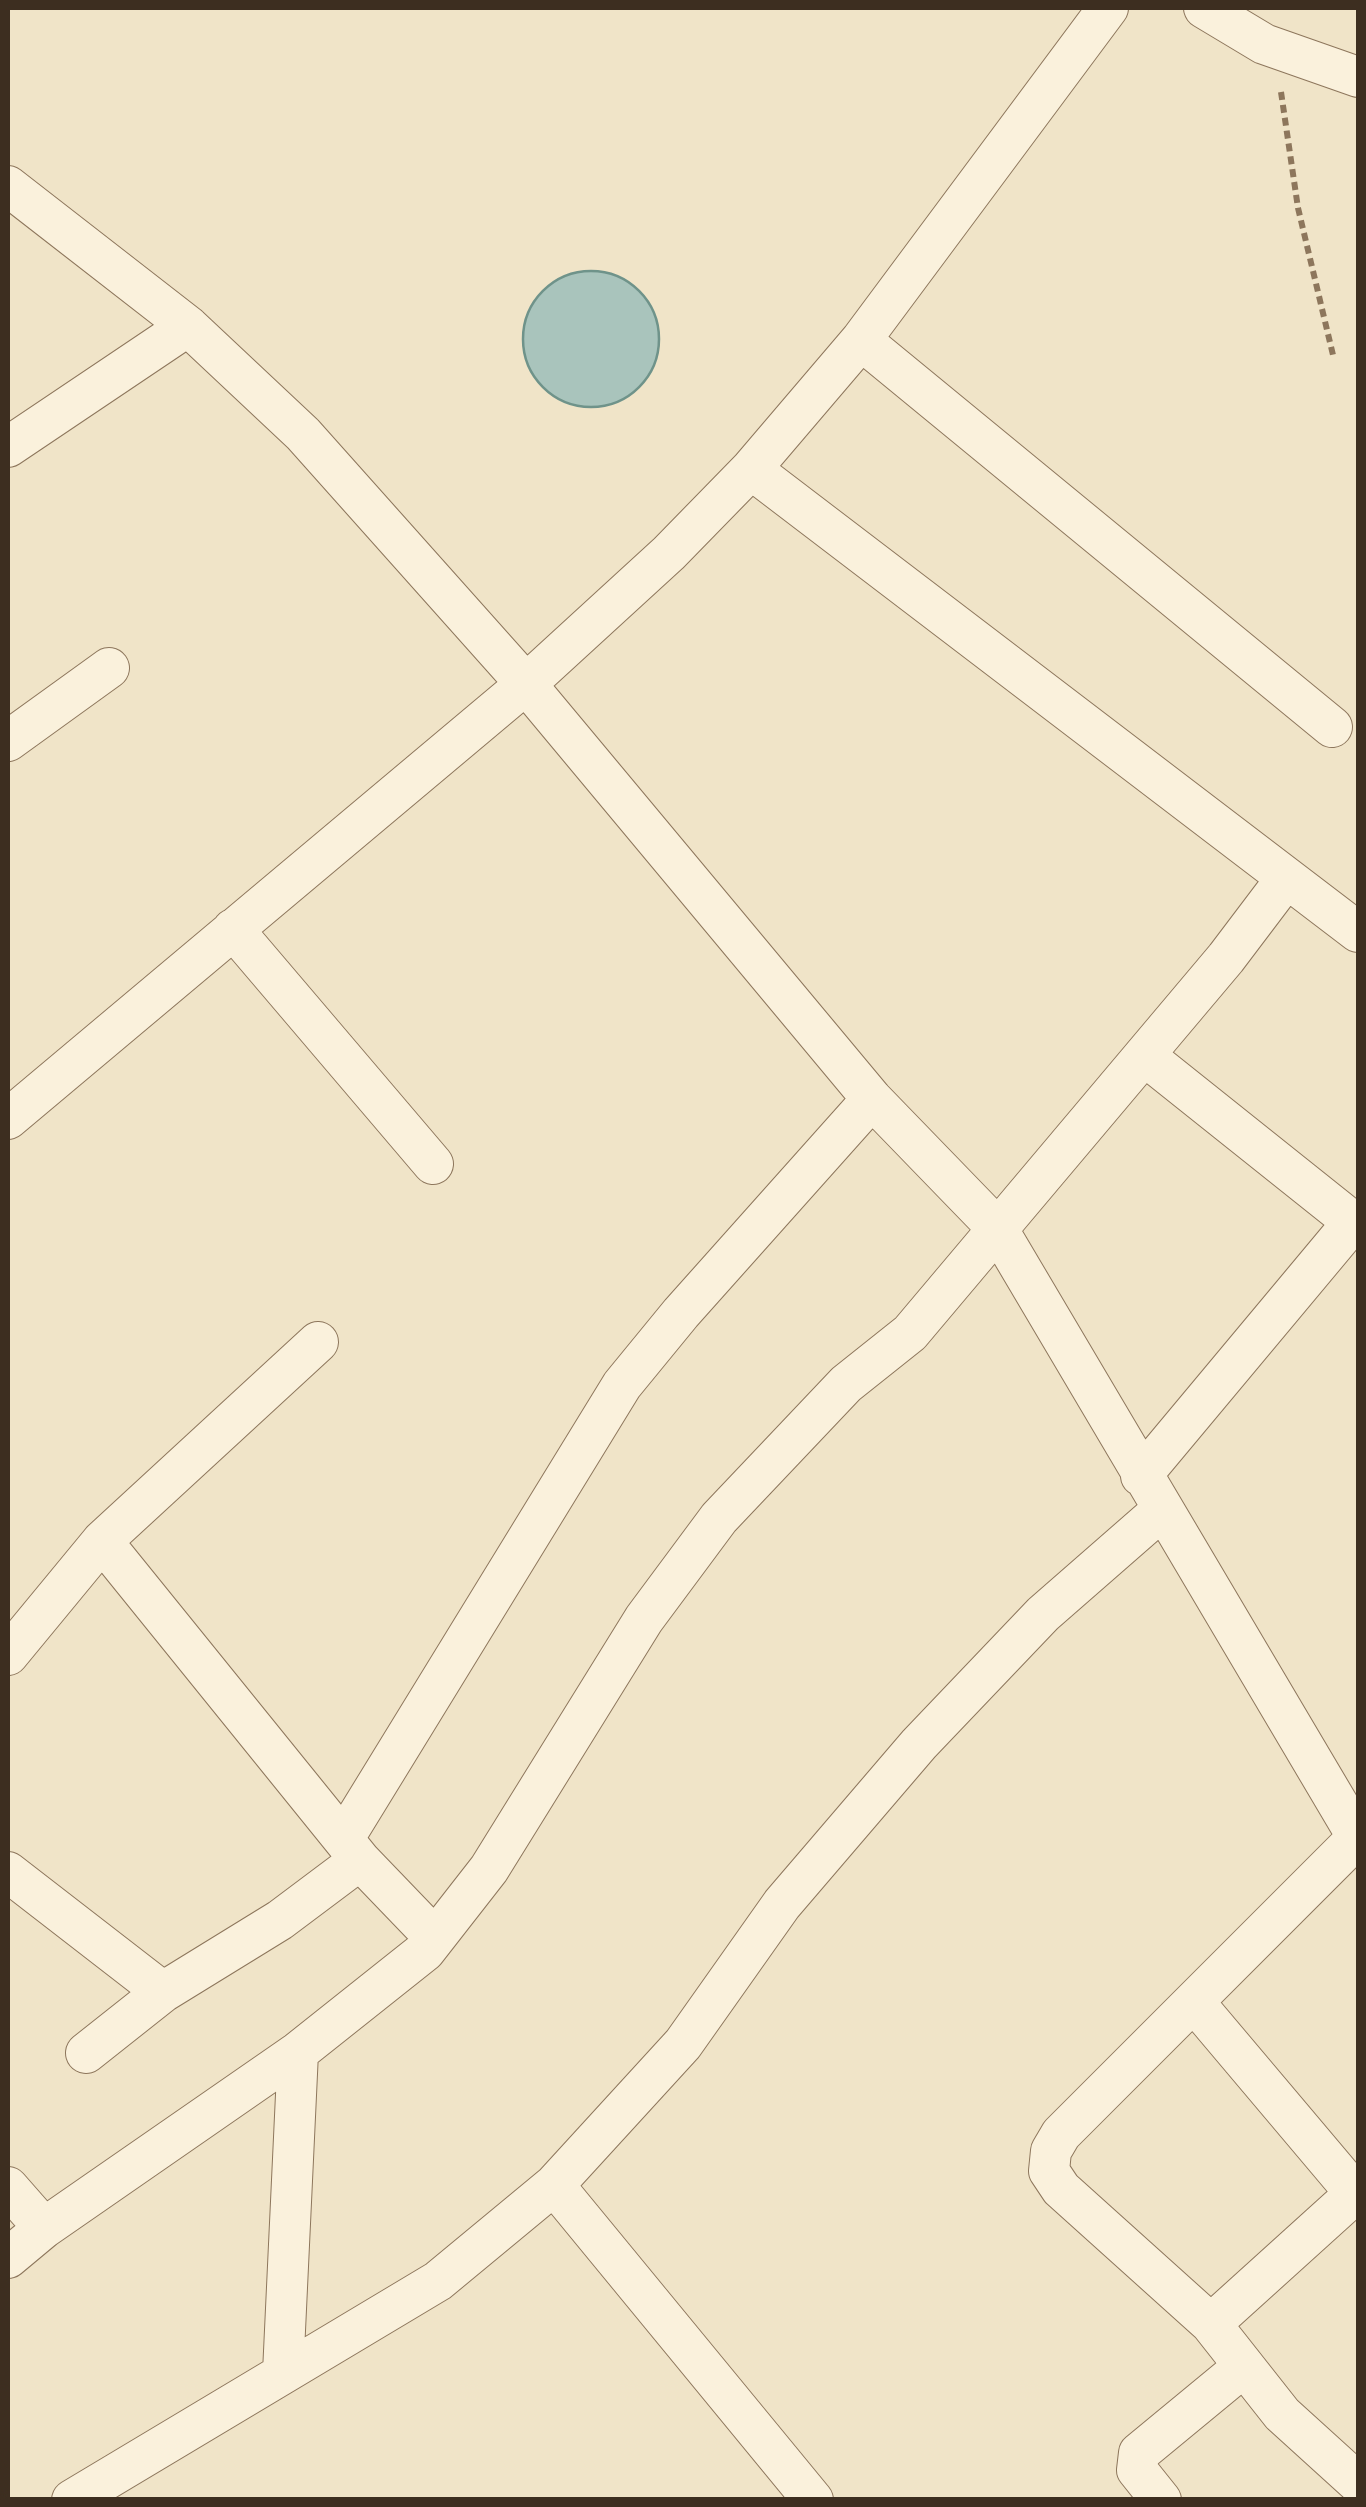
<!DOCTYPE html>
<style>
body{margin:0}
#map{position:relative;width:1366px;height:2507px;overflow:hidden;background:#f0e4c8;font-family:"Times New Roman",serif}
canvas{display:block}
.frame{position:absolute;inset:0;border:10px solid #3d2e20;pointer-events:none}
</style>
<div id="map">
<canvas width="1366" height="2507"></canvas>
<div class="frame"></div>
</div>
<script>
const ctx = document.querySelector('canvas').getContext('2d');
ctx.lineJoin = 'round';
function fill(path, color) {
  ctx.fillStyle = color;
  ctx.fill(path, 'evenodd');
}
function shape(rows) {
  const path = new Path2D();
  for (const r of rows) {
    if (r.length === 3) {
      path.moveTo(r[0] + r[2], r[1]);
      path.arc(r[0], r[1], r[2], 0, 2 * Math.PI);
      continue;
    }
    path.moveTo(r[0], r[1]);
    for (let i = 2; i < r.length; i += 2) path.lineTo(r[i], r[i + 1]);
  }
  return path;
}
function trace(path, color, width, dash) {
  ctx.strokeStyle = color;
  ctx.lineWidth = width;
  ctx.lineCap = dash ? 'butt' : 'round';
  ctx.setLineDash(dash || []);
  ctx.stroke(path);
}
const water = shape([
 [591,339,68]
]);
fill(water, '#a9c4bc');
trace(water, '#6f938a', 2.5);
const minor = shape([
 [1204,8,1264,44,1358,77],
 [8,186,188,326,303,434,526,684,872,1099,997,1228,1358,1838],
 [861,340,1332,727],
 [8,447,188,326],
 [751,469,1358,932],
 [8,741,109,668],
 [233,929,433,1164],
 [1145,1056,1358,1226],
 [8,1119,526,684,669,553,751,469,861,340,1108,8],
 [1141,1476,1353,1222],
 [8,1655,102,1541,318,1342],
 [344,1838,622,1385,681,1313,872,1099],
 [360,1860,435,1938],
 [8,1872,163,1992],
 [1194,2002,1356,2194],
 [86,2053,163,1992,280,1920,360,1860,102,1541],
 [554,2185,813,2500],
 [8,2187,44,2228],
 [1358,2191,1211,2324,1282,2414,1358,2483],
 [8,2258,44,2228,298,2052,425,1951,489,1869,644,1619,719,1518,846,1384,910,1333,1226,958,1285,880],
 [1211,2324,1061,2189,1049,2171,1051,2151,1061,2134,1358,1837],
 [283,2373,298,2052],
 [72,2500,438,2281,554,2185,683,2044,782,1904,919,1744,1043,1614,1162,1510],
 [1161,2500,1137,2470,1139,2453,1242,2368]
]);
trace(minor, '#8d765c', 42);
trace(shape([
 [1281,92,1298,208,1333,355]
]), '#8d765c', 6, [8, 5]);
trace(minor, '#faf1dc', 40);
</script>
